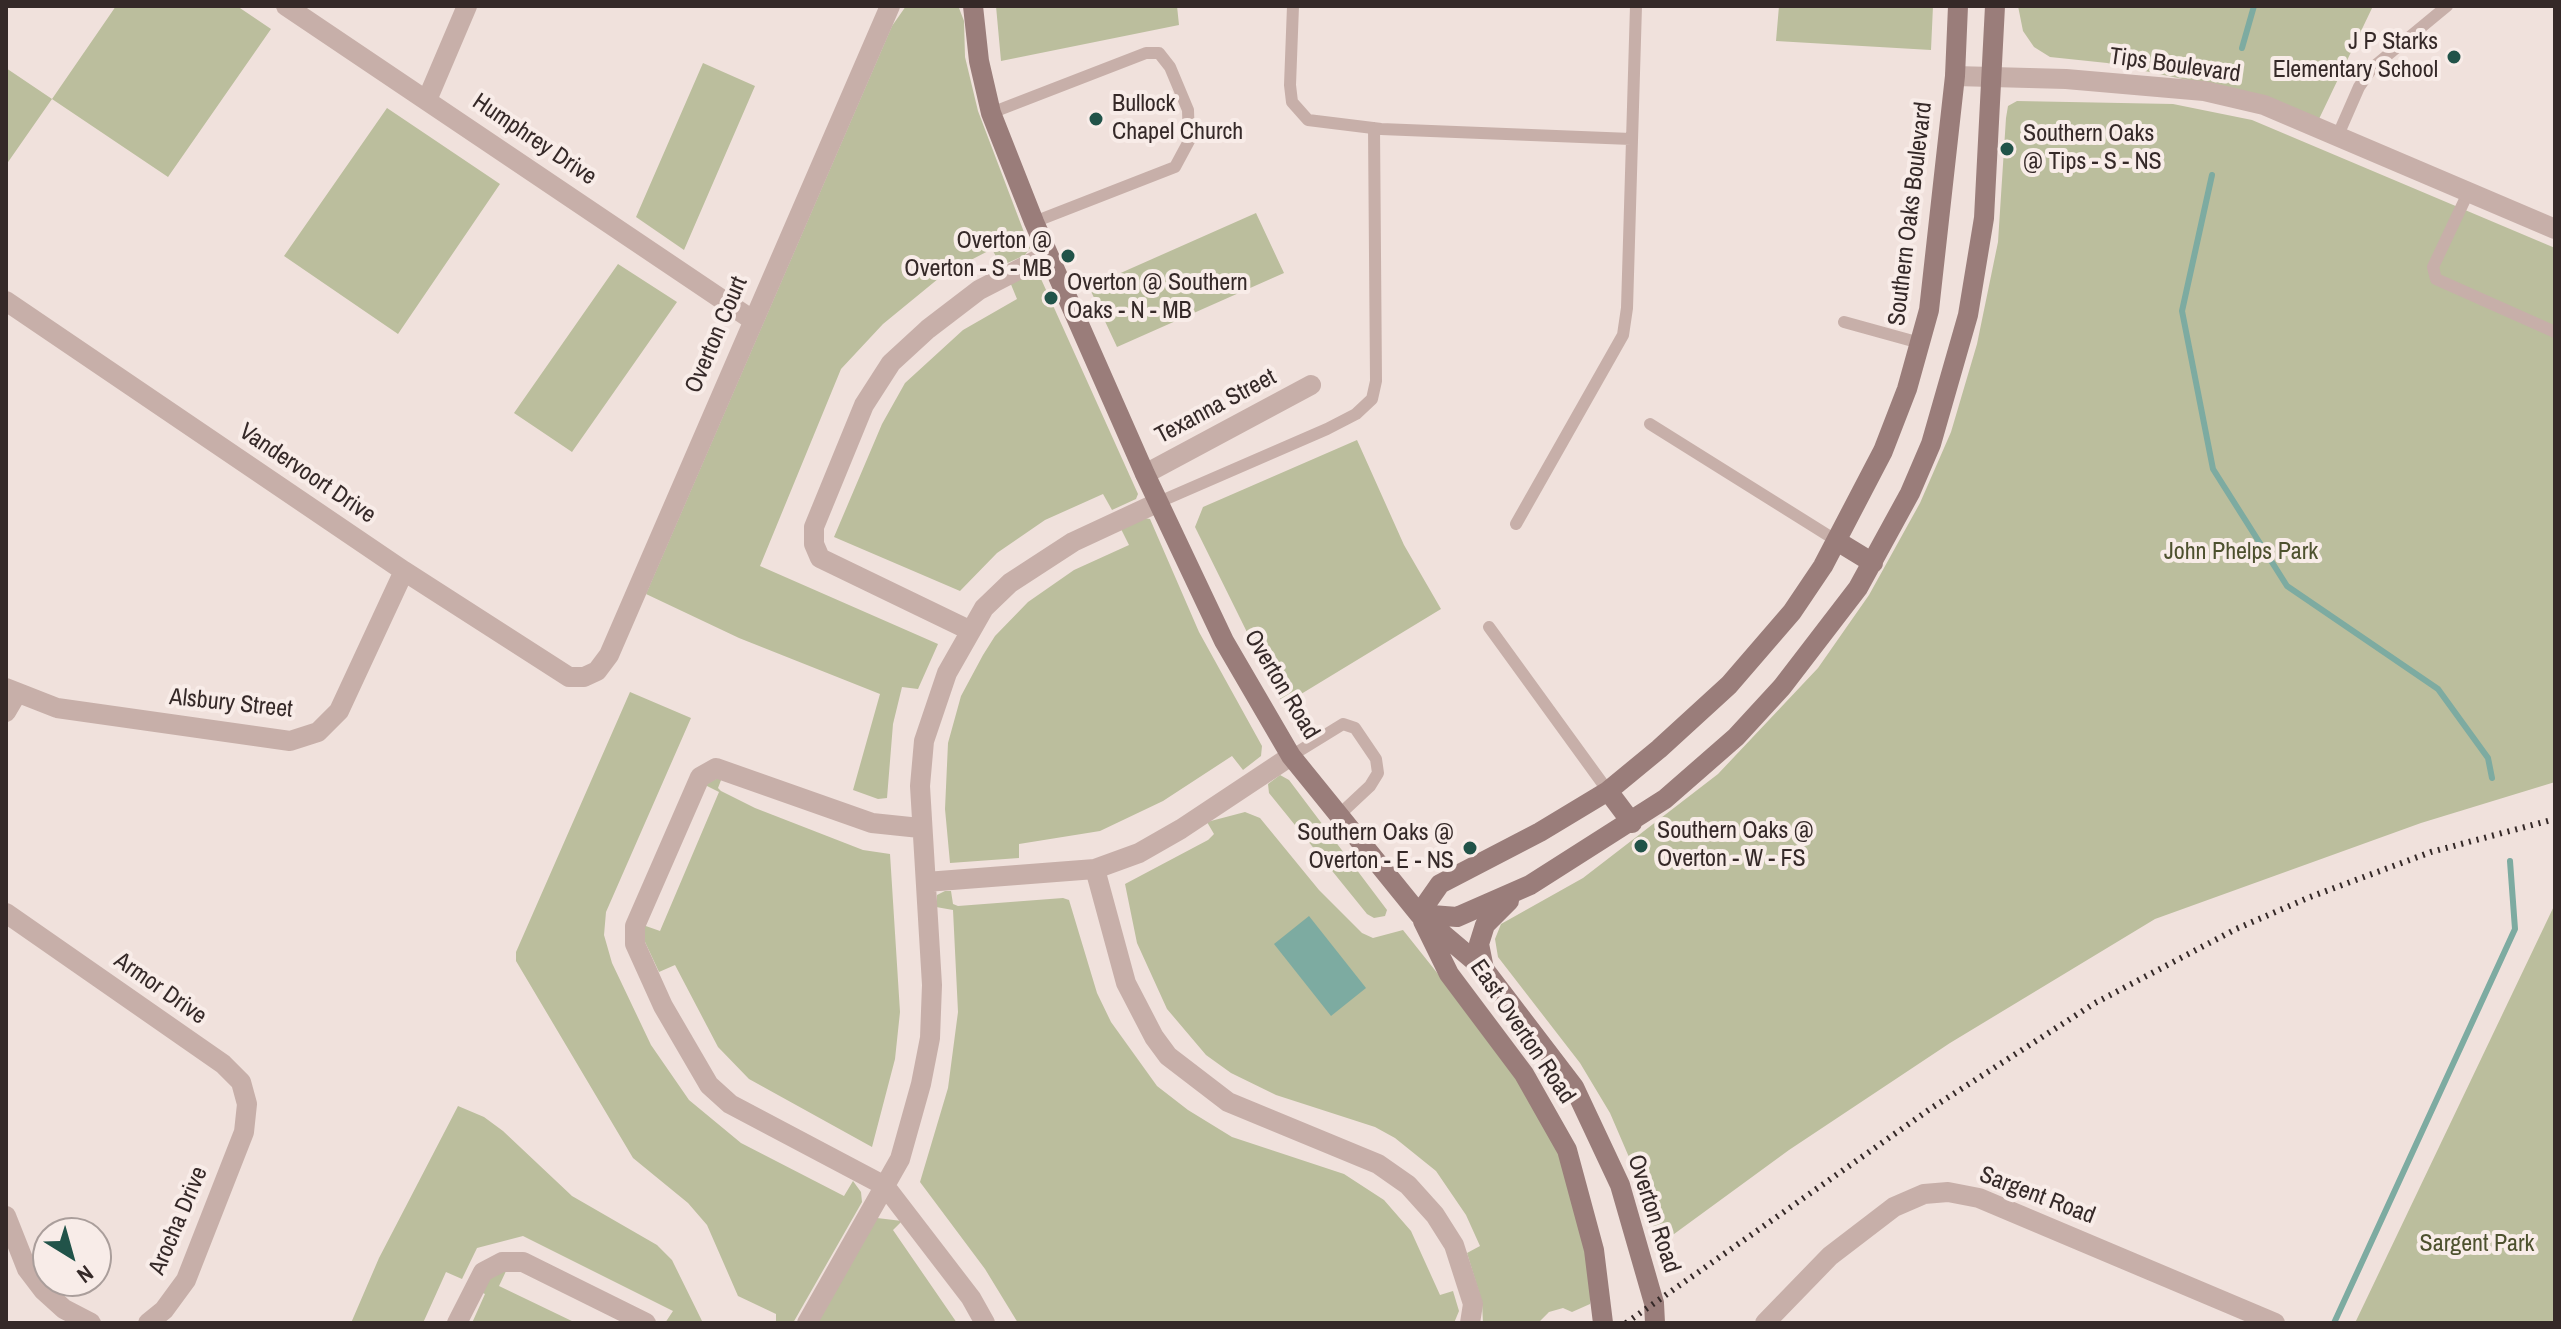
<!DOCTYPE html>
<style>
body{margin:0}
#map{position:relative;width:2561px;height:1329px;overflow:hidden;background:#f0e1dc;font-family:"Archivo Narrow",sans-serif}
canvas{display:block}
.frame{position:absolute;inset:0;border:8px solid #352928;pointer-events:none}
.north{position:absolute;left:32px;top:1217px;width:80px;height:80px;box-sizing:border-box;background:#f8ece8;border:2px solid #aa9e9b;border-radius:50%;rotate:143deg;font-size:22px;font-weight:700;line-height:32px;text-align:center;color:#352928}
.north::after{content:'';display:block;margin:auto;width:28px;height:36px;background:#215349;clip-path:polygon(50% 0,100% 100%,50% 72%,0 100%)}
</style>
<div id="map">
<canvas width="2561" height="1329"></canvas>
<div class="frame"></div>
<div class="north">N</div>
</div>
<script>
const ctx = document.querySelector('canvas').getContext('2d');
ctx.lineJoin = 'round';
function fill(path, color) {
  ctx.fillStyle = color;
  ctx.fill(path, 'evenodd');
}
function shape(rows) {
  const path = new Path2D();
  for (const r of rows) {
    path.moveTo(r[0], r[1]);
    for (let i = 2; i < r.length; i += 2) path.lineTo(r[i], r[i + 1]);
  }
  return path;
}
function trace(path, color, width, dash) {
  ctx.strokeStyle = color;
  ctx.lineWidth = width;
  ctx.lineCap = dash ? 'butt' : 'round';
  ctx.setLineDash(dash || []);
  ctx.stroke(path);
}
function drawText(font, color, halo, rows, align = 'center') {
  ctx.font = font + ' "Archivo Narrow",sans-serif';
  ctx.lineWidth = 8;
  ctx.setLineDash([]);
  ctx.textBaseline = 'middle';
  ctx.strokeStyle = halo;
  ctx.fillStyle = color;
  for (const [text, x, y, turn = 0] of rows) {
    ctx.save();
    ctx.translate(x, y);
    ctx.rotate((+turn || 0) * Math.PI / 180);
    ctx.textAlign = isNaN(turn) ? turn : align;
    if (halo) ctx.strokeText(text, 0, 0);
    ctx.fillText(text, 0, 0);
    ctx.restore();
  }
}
fill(shape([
 [116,6,237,6,271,29,168,177,52,99,6,165,6,68,52,99],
 [906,6,959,8,964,21,965,57,978,111,1030,248,1025,255,1001,266,992,249,944,274,883,324,841,369,760,566,938,644,918,689,902,687,893,724,887,798,878,799,853,790,880,694,739,638,646,594,892,26],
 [996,6,1177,6,1179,25,1001,61],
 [1779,6,1933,6,1931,50,1776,41],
 [2018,6,2373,6,2319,119,2244,92,2107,63,2050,57,2034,47,2023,31],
 [703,63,755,86,684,250,636,217],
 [2017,101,2173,104,2252,120,2555,248,2555,782,2421,823,2155,919,1950,1043,1789,1150,1659,1245,1641,1185,1610,1113,1580,1063,1498,957,1495,939,1501,924,1583,878,1718,774,1818,668,1869,595,1920,503,1951,432,1977,344,1998,242,2006,118,2008,106],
 [387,108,500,184,398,334,284,256],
 [1256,213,1284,273,1117,347,1089,287],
 [618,264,677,302,572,452,514,413],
 [1037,270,1138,494,1136,499,1112,510,1103,494,1045,520,997,553,960,591,834,537,882,424,905,383,963,330,1017,299,1010,282],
 [1357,440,1404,545,1441,609,1283,705,1195,527,1203,507],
 [1144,518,1150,519,1199,632,1262,746,1261,756,1243,770,1232,756,1163,801,1100,831,1019,844,1019,858,950,863,945,809,948,743,961,696,983,655,995,636,1028,602,1074,570,1129,545,1121,529],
 [630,692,691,718,606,912,604,935,612,963,651,1045,689,1100,741,1143,844,1196,853,1181,861,1192,862,1202,793,1323,776,1323,776,1314,738,1296,707,1225,688,1203,633,1158,516,961,516,952],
 [723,775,718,788,721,791,755,808,863,850,890,854,900,1012,895,1059,872,1147,749,1079,718,1047,675,965,659,972,645,942,643,925,660,931,719,792,705,785],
 [1280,775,1289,780,1387,910,1385,916,1374,918,1367,914,1269,793,1268,784],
 [1245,812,1260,818,1319,890,1362,933,1373,938,1403,930,1520,1077,1556,1137,1593,1280,1590,1304,1572,1312,1563,1308,1549,1312,1538,1323,1483,1323,1482,1302,1467,1253,1480,1246,1466,1215,1436,1171,1395,1138,1375,1127,1276,1095,1231,1073,1206,1055,1167,1009,1137,943,1125,884,1208,840,1214,834,1207,822],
 [945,891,951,891,953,904,958,906,1063,898,1069,900,1097,993,1111,1022,1157,1086,1188,1110,1232,1137,1344,1174,1384,1200,1411,1231,1440,1295,1453,1291,1459,1311,1454,1323,1018,1323,985,1269,920,1182,948,1088,958,1012,953,910,936,907,937,895],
 [2555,904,2555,1323,2355,1323],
 [458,1106,484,1117,503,1131,572,1196,657,1245,672,1260,703,1323,665,1323,673,1311,523,1236,477,1248,462,1279,446,1272,423,1323,351,1323,379,1258],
 [877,1218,902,1221,893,1230,957,1323,816,1323],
 [507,1269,499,1286,576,1323,472,1323,485,1294,476,1290,483,1280]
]), '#bbbe9d');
fill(shape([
 [1309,916,1366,988,1331,1016,1274,944]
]), '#7daba1');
trace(shape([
 [2242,48,2254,6],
 [2212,175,2182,311,2213,469,2287,586,2438,689,2488,758,2492,778],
 [2334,1323,2515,929,2510,861]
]), '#7daba1', 6);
trace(shape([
 [1293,6,1290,85,1292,102,1308,120,1381,129,1631,139],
 [991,113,1146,53,1159,53,1170,67,1188,110,1189,141,1175,167,1034,222],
 [2338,135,2359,87,2372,68,2447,6],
 [2468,193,2433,267,2436,279,2555,332],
 [1844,322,1920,343],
 [1650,424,1837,541],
 [1159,502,1327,429,1356,414,1372,399,1376,381,1374,128],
 [1516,524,1623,335,1627,308,1636,6],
 [1489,627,1608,791],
 [1291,756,1343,724,1355,728,1376,759,1378,773,1370,786,1339,815]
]), '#c7afa9', 12);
trace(shape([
 [286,6,751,319],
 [1955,76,2066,79,2204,91,2264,105,2555,229],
 [427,100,467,6],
 [6,301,404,571,569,677,584,677,597,671,609,655,890,6],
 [1145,474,1311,385],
 [969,630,820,558,814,544,814,527,864,405,891,363,928,329,979,290,1047,255],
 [6,688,57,708,290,741,318,732,339,711,404,571],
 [6,712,16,695],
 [920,828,872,823,716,768,700,777,635,926,635,944,663,1006,709,1085,730,1104,885,1186,971,1298,985,1323],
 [1095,869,1126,983,1154,1037,1168,1056,1228,1102,1378,1164,1408,1185,1435,1215,1454,1245,1473,1304,1470,1323],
 [926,882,1095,869,1139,853,1181,829,1291,756],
 [6,913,223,1064,241,1082,247,1104,244,1132,186,1280,164,1310,148,1323],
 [6,1216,27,1269,43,1290,64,1309,91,1323],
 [457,1323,483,1272,502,1262,523,1262,646,1323],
 [807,1323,900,1159,921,1084,930,1038,932,985,920,786,924,741,947,673,984,608,1010,583,1073,542,1159,502],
 [1765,1323,1830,1256,1894,1207,1924,1194,1948,1192,1979,1198,2275,1323]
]), '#c7afa9', 20);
trace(shape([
 [973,6,979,61,991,113,1034,222,1145,474,1224,641,1291,756,1419,914,1484,969,1574,1087,1620,1185,1654,1303,1655,1323],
 [1837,541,1873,563],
 [1608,791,1632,823],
 [1419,914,1457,917,1530,885,1665,799,1736,737,1782,687,1858,588,1910,493,1931,444,1968,315,1984,218,1995,6],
 [1419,914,1440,884,1540,832,1608,791,1659,749,1729,685,1792,612,1823,566,1883,451,1907,389,1929,310,1955,76,1958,6],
 [1423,921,1449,974,1524,1074,1567,1150,1594,1250,1603,1323],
 [1484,969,1479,944,1485,925,1509,901]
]), '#9a7d7a', 20);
trace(shape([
 [1626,1323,1930,1109,2095,1003,2236,929,2310,897,2431,852,2555,819]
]), '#352928', 6, [2, 6]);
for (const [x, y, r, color] of [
 [2454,57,8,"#215349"],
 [1096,119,8,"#215349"],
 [2007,149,8,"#215349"],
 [1068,256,8,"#215349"],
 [1051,298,8,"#215349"],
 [1641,846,8,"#215349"],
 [1470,848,8,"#215349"]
]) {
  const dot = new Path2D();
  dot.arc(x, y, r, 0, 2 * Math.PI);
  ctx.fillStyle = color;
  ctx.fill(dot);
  trace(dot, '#f8ece8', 3);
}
drawText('24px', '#352928', '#f8ece8', [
 ["J P Starks",2438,43,"right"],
 ["Elementary School",2438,71,"right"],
 ["Bullock",1112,105],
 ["Chapel Church",1112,133],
 ["Southern Oaks",2023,135],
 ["@ Tips - S - NS",2023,163],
 ["Overton @",1052,242,"right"],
 ["Overton - S - MB",1052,270,"right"],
 ["Overton @ Southern",1067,284],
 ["Oaks - N - MB",1067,312],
 ["Southern Oaks @",1657,832],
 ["Overton - W - FS",1657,860],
 ["Southern Oaks @",1454,834,"right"],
 ["Overton - E - NS",1454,862,"right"]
], 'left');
drawText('24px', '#352928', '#f8ece8', [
 ["Tips Boulevard",2175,66,8],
 ["Humphrey Drive",534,140,34],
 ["Southern Oaks Boulevard",1911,214,-83],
 ["Overton Court",717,335,-67],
 ["Texanna Street",1216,407,-28],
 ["Vandervoort Drive",307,474,34],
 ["Overton Road",1281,685,59],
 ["Alsbury Street",231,704,6],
 ["Armor Drive",160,989,35],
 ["East Overton Road",1522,1032,56],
 ["Sargent Road",2037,1196,21],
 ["Overton Road",1653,1214,72],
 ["Arocha Drive",179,1221,-67]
]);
drawText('24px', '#4d512e', '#f8ece8', [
 ["John Phelps Park",2241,553],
 ["Sargent Park",2477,1245]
]);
</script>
